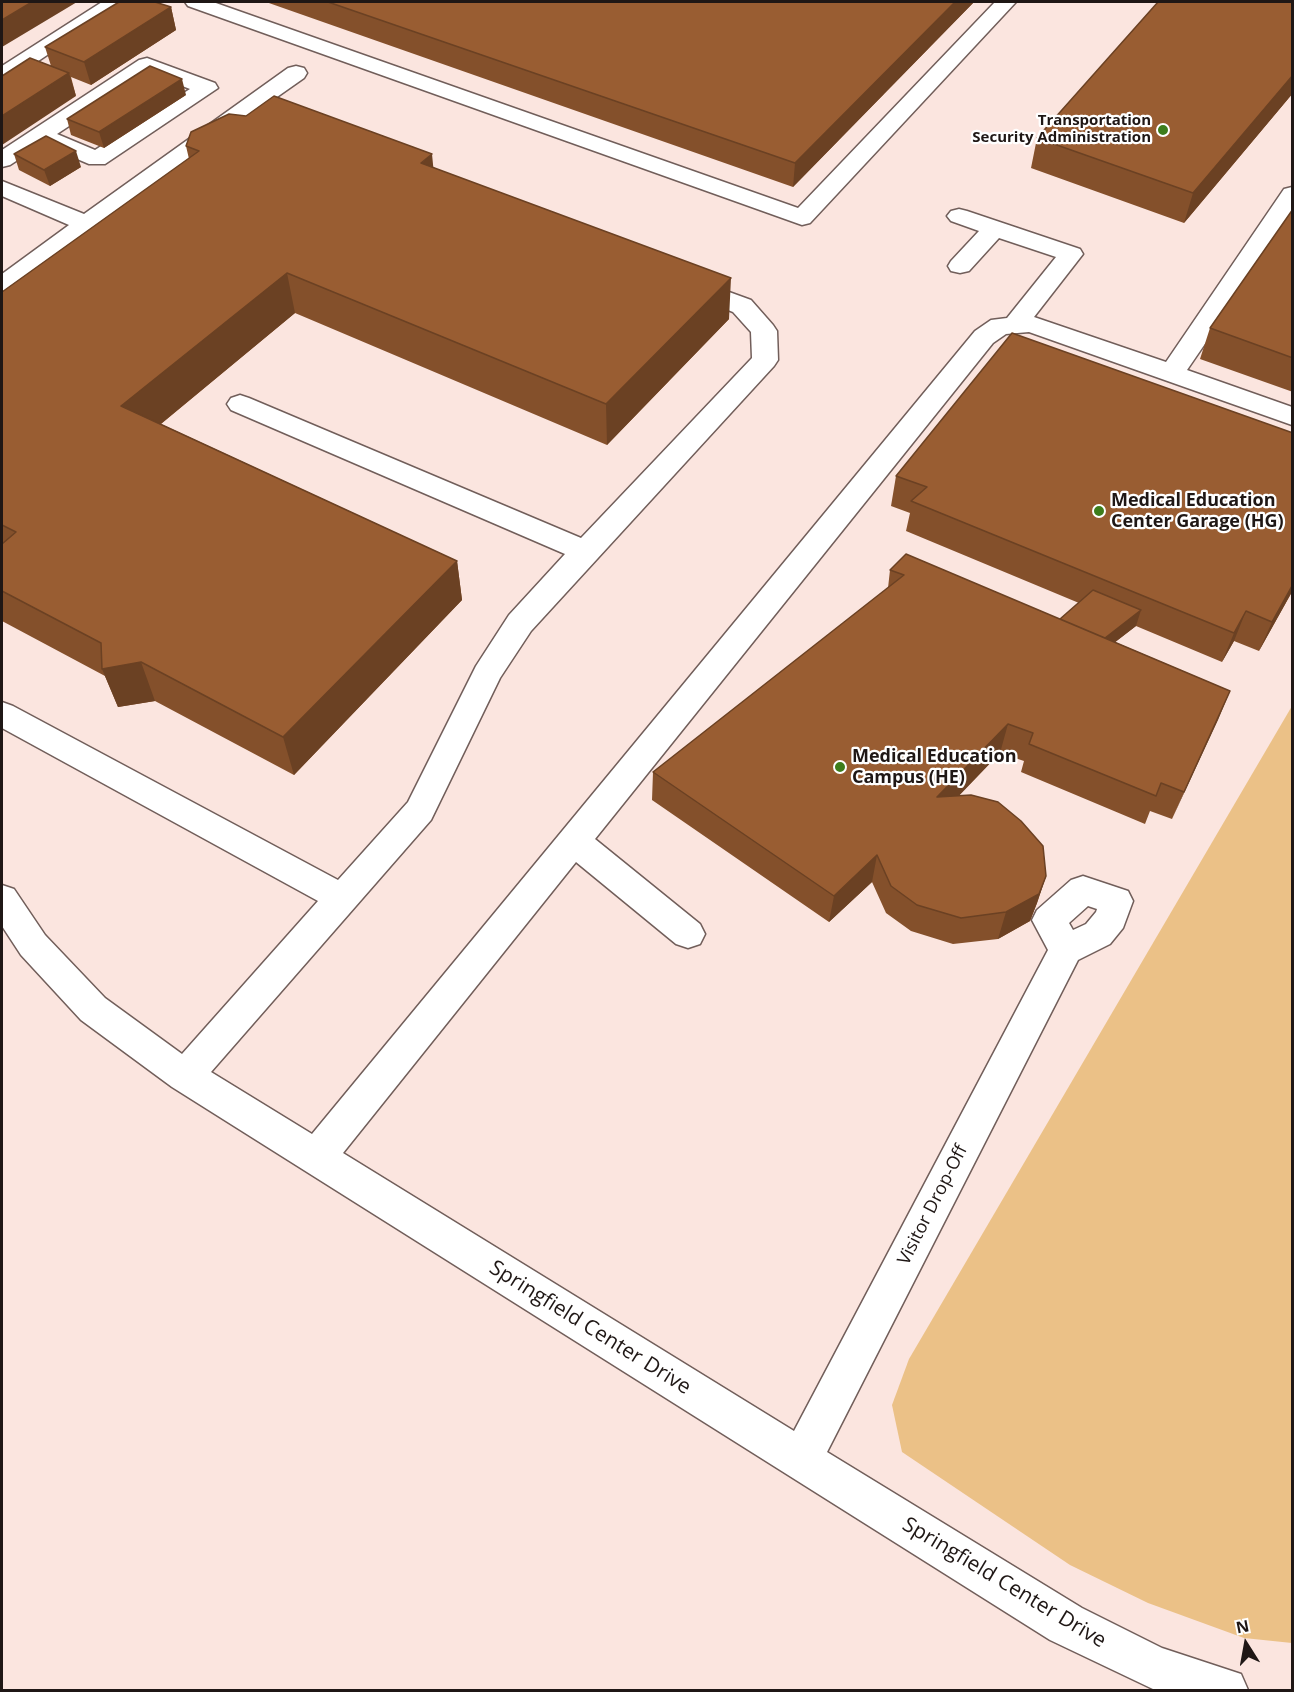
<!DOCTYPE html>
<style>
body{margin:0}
#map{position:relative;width:1294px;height:1692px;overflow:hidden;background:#fbe5df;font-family:"Open Sans",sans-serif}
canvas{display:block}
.frame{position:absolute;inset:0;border:3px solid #1f1715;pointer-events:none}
.north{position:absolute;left:1216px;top:1614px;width:60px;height:60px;-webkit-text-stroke:4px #fff;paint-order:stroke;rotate:349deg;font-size:16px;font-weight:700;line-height:24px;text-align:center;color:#1f1715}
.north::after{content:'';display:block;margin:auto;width:21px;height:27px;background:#1f1715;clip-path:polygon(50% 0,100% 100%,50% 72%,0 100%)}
</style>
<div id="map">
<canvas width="1294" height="1692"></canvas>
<div class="frame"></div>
<div class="north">N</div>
</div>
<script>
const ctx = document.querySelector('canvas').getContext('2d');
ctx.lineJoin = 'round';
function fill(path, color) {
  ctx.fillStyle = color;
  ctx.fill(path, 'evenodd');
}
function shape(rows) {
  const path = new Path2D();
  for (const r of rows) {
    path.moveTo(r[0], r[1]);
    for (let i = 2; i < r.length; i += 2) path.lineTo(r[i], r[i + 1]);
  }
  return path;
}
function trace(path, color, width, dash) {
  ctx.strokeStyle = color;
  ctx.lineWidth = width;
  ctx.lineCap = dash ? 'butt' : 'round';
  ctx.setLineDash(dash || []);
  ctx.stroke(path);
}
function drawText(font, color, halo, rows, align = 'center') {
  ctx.font = font + ' "Open Sans",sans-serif';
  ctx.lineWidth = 4.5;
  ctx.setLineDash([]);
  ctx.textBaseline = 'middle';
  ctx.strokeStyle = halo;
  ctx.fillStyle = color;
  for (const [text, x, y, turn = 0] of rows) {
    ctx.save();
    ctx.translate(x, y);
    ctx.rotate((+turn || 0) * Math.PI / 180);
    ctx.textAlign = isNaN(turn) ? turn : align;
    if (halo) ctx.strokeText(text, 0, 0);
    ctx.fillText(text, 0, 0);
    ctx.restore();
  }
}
fill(shape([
 [1292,706,1292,1643,1244,1638,1148,1603,1070,1565,902,1452,892,1405,909,1359]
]), '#ebc187');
const minor = shape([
 [102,2,126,2,10,80,2,81,2,66,102,2],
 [185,2,213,2,798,208,995,2,1016,2,810,223,802,225,188,6,185,2],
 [147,58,215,83,218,88,105,164,89,164,42,144,10,165,2,167,2,150,139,60,147,58],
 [149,73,190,89,95,150,57,134,149,73],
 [296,66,304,68,307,73,304,78,267,104,307,119,310,124,307,129,291,129,253,115,11,290,2,292,2,274,69,225,2,196,2,181,84,214,288,68,296,66],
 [1292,187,1292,212,1246,283,1255,287,1259,292,1255,297,1246,300,1237,297,1187,370,1292,407,1292,425,1029,332,1006,334,993,343,595,839,700,924,705,934,700,944,688,948,676,944,576,862,343,1153,794,1431,1048,950,1032,920,1037,910,1071,880,1083,876,1128,891,1133,901,1123,928,1110,944,1078,960,827,1452,1082,1608,1162,1648,1241,1674,1248,1690,1155,1690,1050,1640,172,1087,81,1020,21,955,2,926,2,885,14,889,45,935,105,998,182,1054,318,901,2,728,2,702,13,706,338,880,408,802,476,666,509,615,565,554,231,410,227,404,231,398,240,395,249,398,581,538,752,358,751,332,733,312,678,290,675,285,678,280,687,277,696,280,751,300,773,325,777,331,778,360,774,366,531,631,500,678,431,820,211,1072,312,1134,975,331,991,320,1007,318,1056,257,999,238,969,271,960,273,951,271,948,266,951,261,979,231,951,221,947,216,951,211,959,209,967,211,1080,249,1083,254,1034,317,1166,362,1284,189,1292,187],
 [1088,906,1097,909,1096,912,1086,924,1073,930,1069,923,1088,906]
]);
trace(minor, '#715e5a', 3);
fill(minor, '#fff');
fill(shape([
 [266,2,974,2,793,187],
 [1293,2,1293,93,1184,223,1031,168,1037,138],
 [171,7,176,30,91,85,71,77,76,96,51,66,45,47],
 [186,95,104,148,71,135,67,119],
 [186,146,433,167,729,319,607,445,295,313,161,424,457,561,462,600,294,775,155,701,118,707,105,676,2,621,2,292,189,159],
 [14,154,81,167,50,186,19,170],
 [1293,209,1293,392,1200,359,1210,328],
 [1293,433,1293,590,1259,651,1234,641,1222,662,1136,626,1115,642,1230,691,1172,819,1150,811,1145,824,1021,772,1024,761,1000,753,958,796,1046,876,1037,903,1030,921,998,939,953,944,911,931,886,913,872,882,829,922,652,800,653,772,888,588,890,570,1060,619,1079,603,906,531,910,513,891,506,896,476]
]), '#84502b');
fill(shape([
 [32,2,77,2,2,47,2,20],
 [955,2,974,2,793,187,795,163],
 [171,7,176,30,91,85,84,62],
 [69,73,76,96,2,145,2,116],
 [1293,75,1293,93,1184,223,1193,193],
 [182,79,186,95,104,148,99,132],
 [76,151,81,167,50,186,44,170],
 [432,154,436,195,421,163],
 [287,273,295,313,134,446,121,406],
 [731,278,729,319,607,445,606,404],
 [457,561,462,600,294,775,283,737],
 [1293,584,1293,590,1259,651,1272,622],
 [1141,610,1136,626,1087,664,1092,648],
 [1246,611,1234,641,1222,662,1234,633],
 [141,662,155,701,118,707,102,669],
 [1230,691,1218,720,1172,819,1184,792],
 [1008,724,1000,753,931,825,937,797],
 [877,855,872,882,829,922,834,896],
 [1046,876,1037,903,1030,921,998,939,1006,912]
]), '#6b4123');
const building = shape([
 [2,2,32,2,2,20,2,2],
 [119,2,155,2,171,7,84,62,45,47,119,2],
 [328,2,955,2,795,163,328,2],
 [1158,2,1293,2,1293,75,1193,193,1037,138,1158,2],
 [30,58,69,73,2,116,2,76,30,58],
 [150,66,182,79,99,132,67,119,150,66],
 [274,96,432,154,421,163,731,278,606,404,287,273,121,406,457,561,283,737,141,662,102,669,101,643,2,591,2,544,16,532,2,525,2,292,199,151,186,146,191,132,229,114,246,116,274,96],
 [46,136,76,151,44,170,14,154,46,136],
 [1293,209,1293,358,1210,328,1293,209],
 [1012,333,1293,433,1293,584,1272,622,1246,611,1234,633,911,501,927,487,896,476,1012,333],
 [906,554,1230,691,1184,792,1161,783,1156,796,1029,744,1033,733,1008,724,937,797,971,795,998,802,1021,821,1043,846,1046,876,1039,894,1006,912,961,918,917,905,891,886,877,855,834,896,653,772,904,575,890,570,906,554],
 [1093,590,1141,610,1105,638,1060,619,1093,590]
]);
fill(building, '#995d32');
trace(building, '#6b4123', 1.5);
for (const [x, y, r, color] of [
 [1163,130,6,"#3d7d1c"],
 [1099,511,6,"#3d7d1c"],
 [840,767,6,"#3d7d1c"]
]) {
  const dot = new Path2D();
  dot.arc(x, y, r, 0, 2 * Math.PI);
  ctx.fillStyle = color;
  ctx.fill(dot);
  trace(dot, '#fff', 2);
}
drawText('bold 15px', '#1f1715', '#fff', [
 ["Transportation",1151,121],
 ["Security Administration",1151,138]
], 'right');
drawText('bold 18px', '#1f1715', '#fff', [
 ["Medical Education",1111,501],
 ["Center Garage (HG)",1111,522],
 ["Medical Education",852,757],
 ["Campus (HE)",852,778]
], 'left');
drawText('18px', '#1f1715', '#fff', [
 ["Visitor Drop-Off",933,1205,-63]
]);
drawText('21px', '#1f1715', '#fff', [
 ["Springfield Center Drive",590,1328,32],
 ["Springfield Center Drive",1004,1583,31]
]);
</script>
